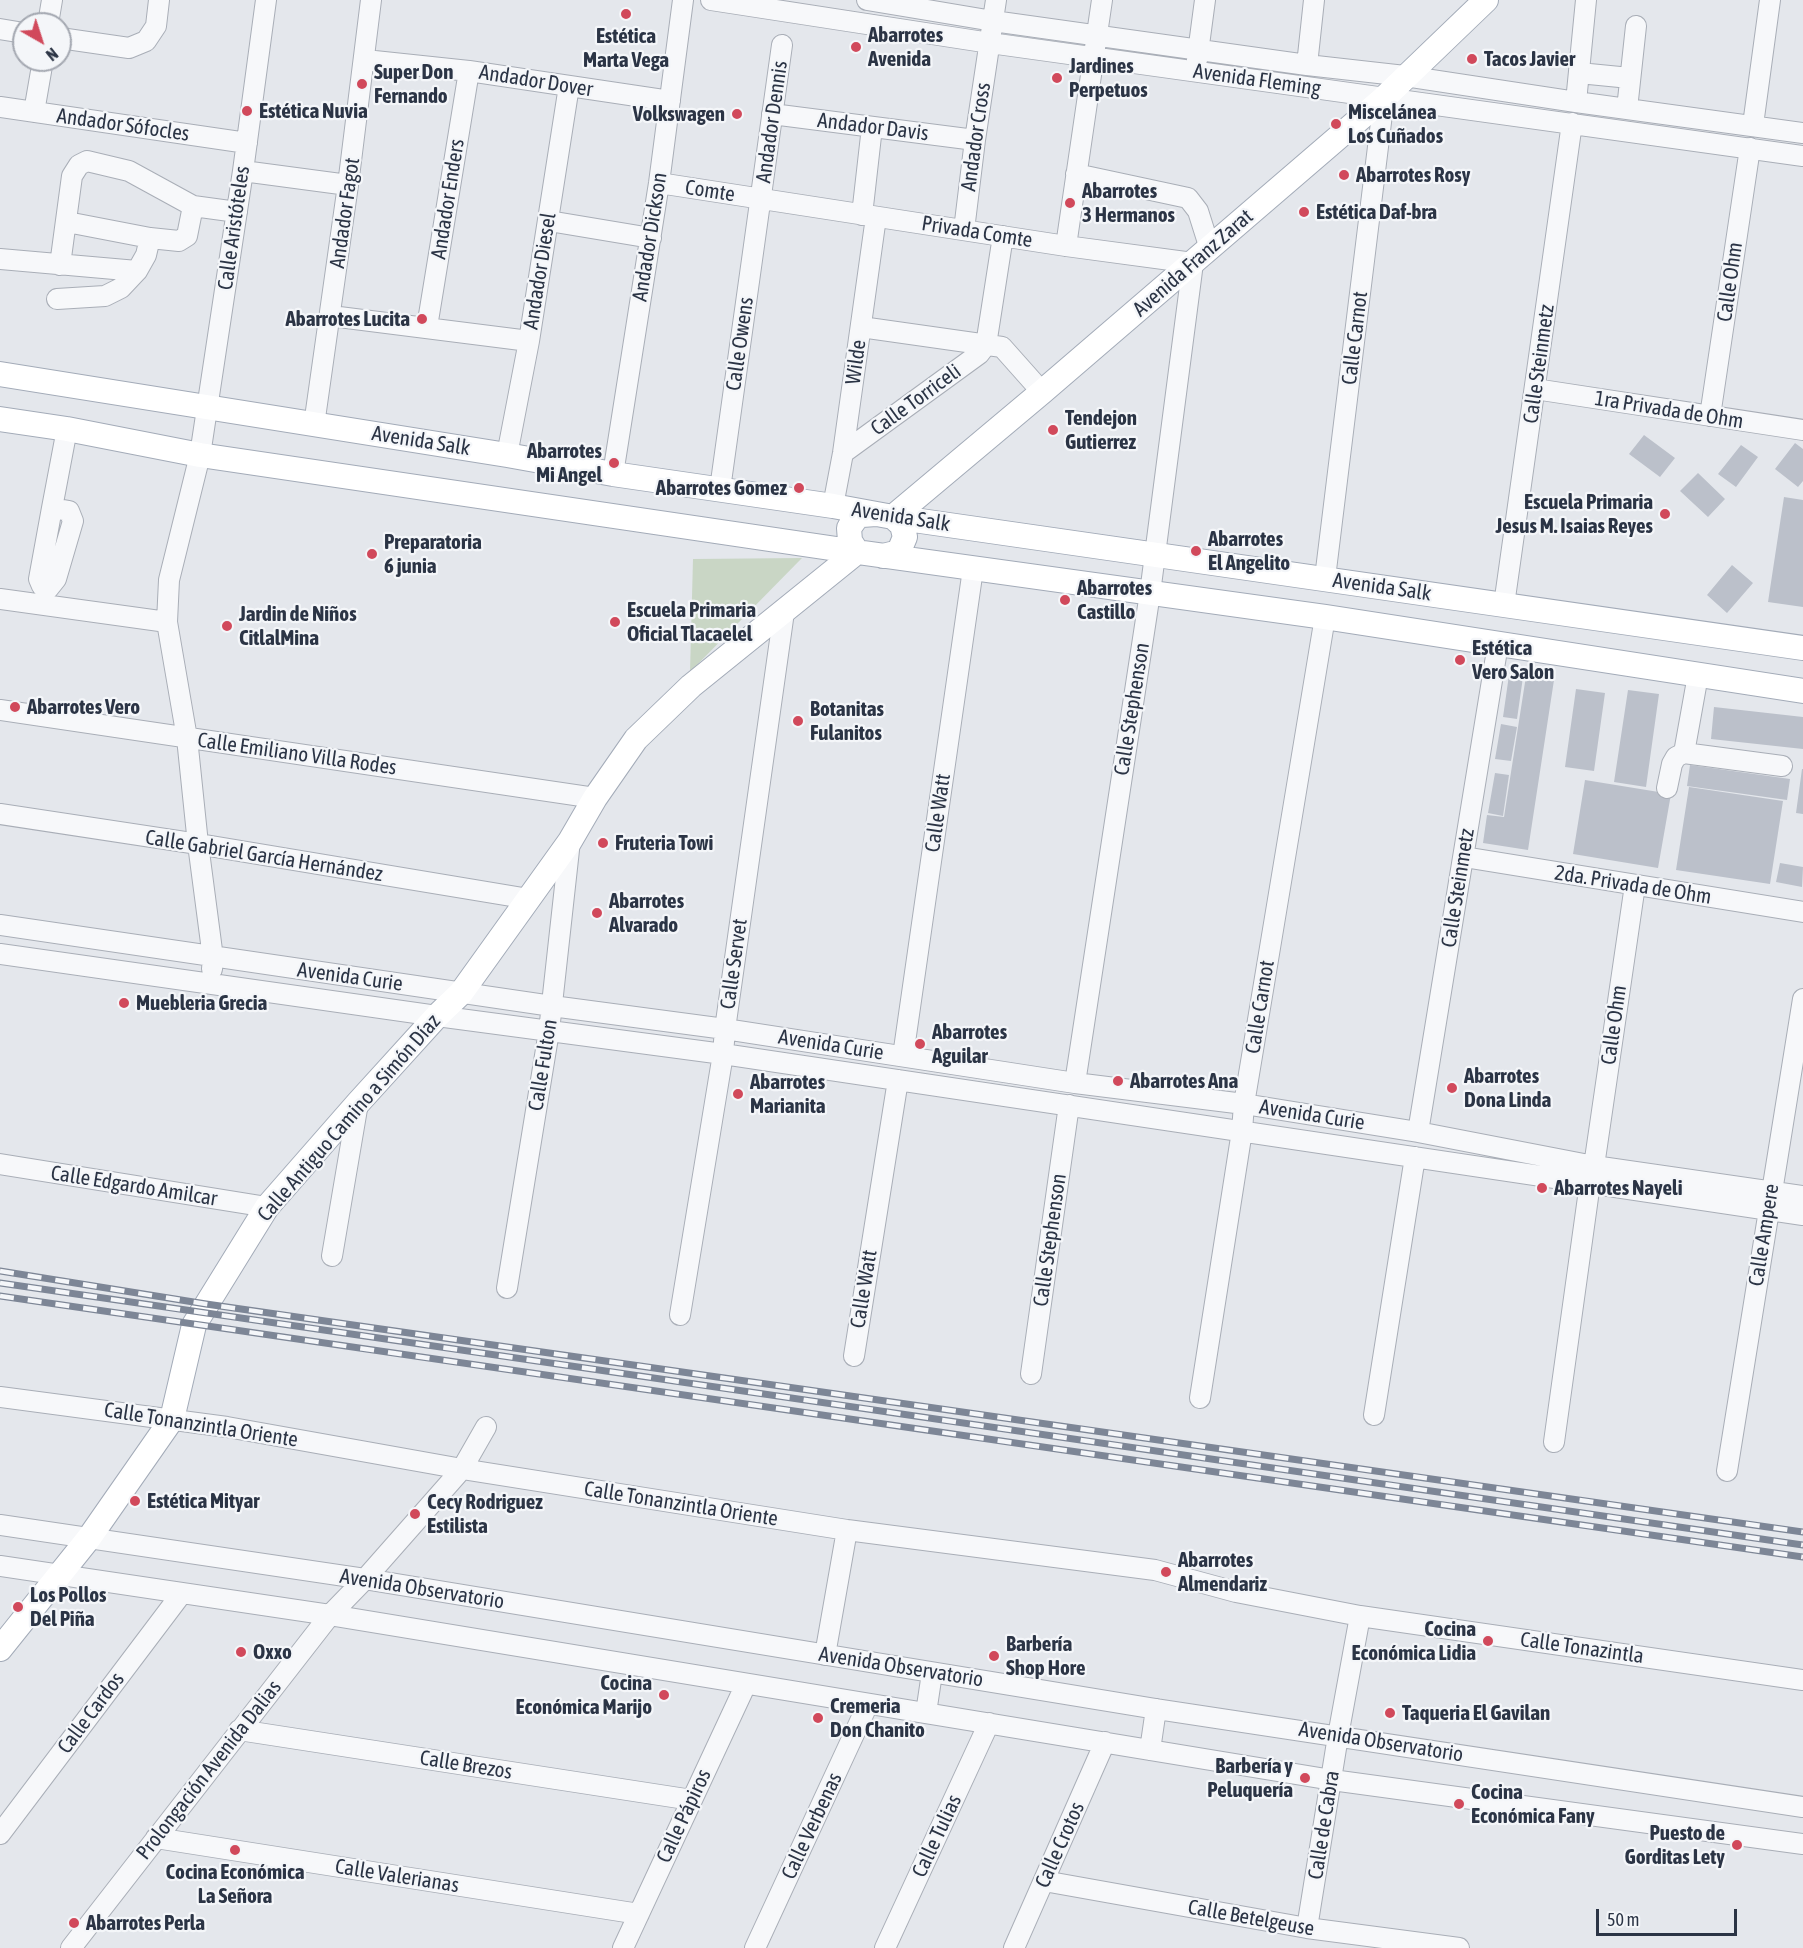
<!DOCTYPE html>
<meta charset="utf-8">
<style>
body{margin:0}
#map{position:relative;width:1803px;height:1948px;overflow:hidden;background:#e4e7ec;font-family:"Asap Condensed",sans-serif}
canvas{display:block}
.north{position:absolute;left:12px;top:12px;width:60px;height:60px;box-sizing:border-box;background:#f4f6f9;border:2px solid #a4a8b1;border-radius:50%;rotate:141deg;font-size:16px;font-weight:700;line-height:24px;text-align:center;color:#2b3445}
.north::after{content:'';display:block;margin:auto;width:21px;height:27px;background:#d1495b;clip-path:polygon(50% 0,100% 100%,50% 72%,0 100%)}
.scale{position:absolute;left:1596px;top:1909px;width:141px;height:27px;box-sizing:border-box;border:3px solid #2b3445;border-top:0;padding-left:8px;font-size:18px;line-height:21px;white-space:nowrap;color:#2b3445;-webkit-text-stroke:4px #f4f6f9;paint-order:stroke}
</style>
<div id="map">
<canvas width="1803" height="1948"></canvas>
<div class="north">N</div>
<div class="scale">50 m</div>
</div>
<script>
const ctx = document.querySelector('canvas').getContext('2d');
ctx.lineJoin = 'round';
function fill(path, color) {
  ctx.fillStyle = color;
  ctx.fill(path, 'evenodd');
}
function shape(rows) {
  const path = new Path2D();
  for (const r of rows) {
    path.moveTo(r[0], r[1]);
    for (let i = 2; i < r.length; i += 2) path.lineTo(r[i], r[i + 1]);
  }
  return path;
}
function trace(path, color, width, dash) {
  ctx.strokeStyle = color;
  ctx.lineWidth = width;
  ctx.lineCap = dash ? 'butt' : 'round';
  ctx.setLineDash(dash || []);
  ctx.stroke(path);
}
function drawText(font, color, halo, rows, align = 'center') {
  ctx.font = font + ' "Asap Condensed",sans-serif';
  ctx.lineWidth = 4.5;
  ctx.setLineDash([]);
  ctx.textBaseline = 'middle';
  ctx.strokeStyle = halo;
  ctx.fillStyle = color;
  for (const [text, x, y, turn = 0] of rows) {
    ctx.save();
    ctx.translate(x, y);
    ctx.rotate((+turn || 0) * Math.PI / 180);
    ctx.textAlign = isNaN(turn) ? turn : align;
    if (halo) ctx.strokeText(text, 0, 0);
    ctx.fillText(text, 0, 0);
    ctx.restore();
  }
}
fill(shape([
 [802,558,690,672,693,559]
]), '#c9d6c5');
fill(shape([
 [1644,435,1675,458,1660,477,1629,454],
 [1795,443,1803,449,1803,481,1798,487,1775,469],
 [1741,445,1758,457,1736,487,1718,474],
 [1698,473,1725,499,1708,517,1680,491],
 [1784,497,1803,500,1803,607,1768,602],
 [1732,565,1753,583,1727,613,1707,595],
 [1509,675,1523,677,1517,719,1503,717],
 [1526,676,1554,680,1528,850,1483,843,1487,815,1504,817],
 [1576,689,1605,693,1594,771,1565,767],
 [1628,690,1659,694,1646,787,1614,782],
 [1714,707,1803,717,1803,749,1711,739],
 [1501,724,1517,727,1511,761,1495,759],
 [1690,765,1790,779,1787,800,1687,786],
 [1802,769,1803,769,1803,814,1796,813],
 [1495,773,1509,775,1503,816,1488,813],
 [1585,780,1671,794,1658,868,1573,854],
 [1689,787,1783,801,1770,884,1676,870],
 [1780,863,1803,867,1802,887,1776,882]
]), '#bbc0ca');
const minor = shape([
 [711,0,990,43,1803,156],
 [867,0,993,21,1307,65,1405,76,1576,102,1803,133],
 [48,24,52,0],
 [0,29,24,33],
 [60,38,129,48,146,41,156,26,159,0],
 [365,60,469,71,670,101],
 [1197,60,1205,0],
 [1307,65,1314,0],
 [1579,73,1630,78],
 [1576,102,1586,0],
 [0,107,247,143],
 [1627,109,1636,26],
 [34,112,43,60],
 [772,114,975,140],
 [1753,125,1770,0],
 [243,171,348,185],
 [1076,174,1188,198,1198,211,1210,249],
 [659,183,1066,246,1193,263,1150,593,1075,1083],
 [862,215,872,127],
 [549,221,651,238],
 [67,222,150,238,179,241,187,236,193,206],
 [964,230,975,140,996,0],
 [1066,246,1102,0],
 [0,259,137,271],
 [60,265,72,176,79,165,87,161,129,171,193,206,237,212],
 [57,299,105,296,121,288,137,271,146,255,150,238],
 [331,316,529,341],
 [427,327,469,71],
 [861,327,1002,347,1042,392],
 [1535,389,1803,430],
 [1710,416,1750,148],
 [314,425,348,185,371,0],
 [843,453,979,354,986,345,1003,236],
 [507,455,529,341,569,86],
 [613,474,659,183,683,0],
 [720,489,782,45],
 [833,506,843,453,876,217],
 [52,508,69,511,73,521,56,579,48,589,42,586,39,579,52,508,67,429],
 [1325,578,1384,98],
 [0,599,167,622],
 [1504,605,1572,123],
 [0,710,595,798],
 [1684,753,1698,675],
 [1667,788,1672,764,1676,757,1684,753,1782,766],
 [0,814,198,844,529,899],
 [1464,857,1803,912],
 [0,925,552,1006,725,1029,1075,1083,1244,1104,1418,1132,1594,1166,1803,1196],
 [0,954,437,1016,723,1054,1803,1215],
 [212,969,213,958,198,844,187,738,167,622,169,580,200,455,243,171,266,0],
 [903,1056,973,569],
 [1418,1132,1498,644],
 [0,1164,267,1207],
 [1594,1166,1635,885],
 [332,1256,358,1103],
 [507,1288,549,1031,570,841],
 [680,1315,723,1054,725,1029,784,612],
 [854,1356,898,1080],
 [1031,1374,1069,1105],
 [0,1397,227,1427,462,1469,847,1530,1155,1570,1236,1592,1360,1616,1803,1680],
 [1200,1398,1242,1131,1244,1104,1325,617],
 [1374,1415,1415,1157],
 [1554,1442,1590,1183],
 [1727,1471,1803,999],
 [0,1525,365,1579,1156,1709,1803,1807],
 [0,1566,330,1615,1332,1780,1803,1844],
 [825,1655,847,1530],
 [926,1713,932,1673],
 [239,1730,692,1800],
 [1150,1750,1156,1709],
 [0,1834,182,1593],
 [156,1838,639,1914],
 [1044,1881,1307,1928,1459,1948],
 [1307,1928,1338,1736,1360,1616],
 [71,1948,330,1615,365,1579,462,1469,486,1427],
 [623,1948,746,1684],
 [755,1948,868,1704],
 [885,1948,989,1723],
 [1014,1948,1105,1742]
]);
const major = shape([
 [0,374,507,455,613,474,833,506,893,517,1803,648],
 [0,419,67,429,200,455,857,552,1325,617,1803,691],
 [883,556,895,553,900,549,905,537,902,525,893,517,1042,392,1384,98,1486,0],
 [0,1649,89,1538,172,1419,194,1325,267,1207,358,1103,437,1016,461,993,570,841,595,798,636,739,691,686,857,552,850,541,849,528,856,518,862,515,876,514]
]);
trace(minor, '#a9aeb7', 22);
trace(major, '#a3abb8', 26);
trace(minor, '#f7f8fa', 20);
trace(major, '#fff', 24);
const rail = shape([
 [0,1271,206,1304,1803,1532],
 [0,1283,1803,1545],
 [0,1296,1803,1557]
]);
trace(rail, '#7d8696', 7);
trace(rail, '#f4f6f9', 4.5, [14]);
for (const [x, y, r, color] of [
 [626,14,6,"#d1495b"],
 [856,47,6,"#d1495b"],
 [1472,59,6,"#d1495b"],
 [1057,78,6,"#d1495b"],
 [362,84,6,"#d1495b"],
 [247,111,6,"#d1495b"],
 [737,114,6,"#d1495b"],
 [1336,124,6,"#d1495b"],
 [1344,175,6,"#d1495b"],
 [1070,203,6,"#d1495b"],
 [1304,212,6,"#d1495b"],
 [422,319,6,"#d1495b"],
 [1053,430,6,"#d1495b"],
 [614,463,6,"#d1495b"],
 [799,488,6,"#d1495b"],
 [1665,514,6,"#d1495b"],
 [1196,551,6,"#d1495b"],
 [372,554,6,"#d1495b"],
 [1065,600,6,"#d1495b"],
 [615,622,6,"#d1495b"],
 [227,626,6,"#d1495b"],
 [1460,660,6,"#d1495b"],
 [15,707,6,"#d1495b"],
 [798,721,6,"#d1495b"],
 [603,843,6,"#d1495b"],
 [597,913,6,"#d1495b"],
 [124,1003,6,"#d1495b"],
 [920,1044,6,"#d1495b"],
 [1118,1081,6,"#d1495b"],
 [1452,1088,6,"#d1495b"],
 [738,1094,6,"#d1495b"],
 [1542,1188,6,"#d1495b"],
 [135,1501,6,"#d1495b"],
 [415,1514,6,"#d1495b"],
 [1166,1572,6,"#d1495b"],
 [18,1607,6,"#d1495b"],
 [1488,1641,6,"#d1495b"],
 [241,1652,6,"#d1495b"],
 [994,1656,6,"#d1495b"],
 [664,1695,6,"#d1495b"],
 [1390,1713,6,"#d1495b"],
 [818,1718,6,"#d1495b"],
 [1305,1778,6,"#d1495b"],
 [1459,1804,6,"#d1495b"],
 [1737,1845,6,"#d1495b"],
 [235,1850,6,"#d1495b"],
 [74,1923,6,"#d1495b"]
]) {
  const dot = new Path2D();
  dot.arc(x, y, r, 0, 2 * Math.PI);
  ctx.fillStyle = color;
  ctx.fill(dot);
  trace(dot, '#f4f6f9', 2);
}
drawText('bold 21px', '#2b3445', '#f4f6f9', [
 ["Abarrotes",868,35],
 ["Avenida",868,59],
 ["Estética",626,36,"center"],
 ["Marta Vega",626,60,"center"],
 ["Tacos Javier",1484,59],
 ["Jardines",1069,66],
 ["Perpetuos",1069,90],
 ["Super Don",374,72],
 ["Fernando",374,96],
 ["Estética Nuvia",259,111],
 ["Miscelánea",1348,112],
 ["Los Cuñados",1348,136],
 ["Volkswagen",725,114,"right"],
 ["Abarrotes Rosy",1356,175],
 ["Abarrotes",1082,191],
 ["3 Hermanos",1082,215],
 ["Estética Daf-bra",1316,212],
 ["Abarrotes Lucita",410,319,"right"],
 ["Tendejon",1065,418],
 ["Gutierrez",1065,442],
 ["Abarrotes",602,451,"right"],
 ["Mi Angel",602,475,"right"],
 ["Abarrotes Gomez",787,488,"right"],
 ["Escuela Primaria",1653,502,"right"],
 ["Jesus M. Isaias Reyes",1653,526,"right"],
 ["Abarrotes",1208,539],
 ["El Angelito",1208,563],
 ["Preparatoria",384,542],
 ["6 junia",384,566],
 ["Abarrotes",1077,588],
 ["Castillo",1077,612],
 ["Escuela Primaria",627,610],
 ["Oficial Tlacaelel",627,634],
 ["Jardin de Niños",239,614],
 ["CitlalMina",239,638],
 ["Estética",1472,648],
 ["Vero Salon",1472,672],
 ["Abarrotes Vero",27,707],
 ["Botanitas",810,709],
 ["Fulanitos",810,733],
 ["Fruteria Towi",615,843],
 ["Abarrotes",609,901],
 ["Alvarado",609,925],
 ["Muebleria Grecia",136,1003],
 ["Abarrotes",932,1032],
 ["Aguilar",932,1056],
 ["Abarrotes",1464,1076],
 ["Dona Linda",1464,1100],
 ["Abarrotes Ana",1130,1081],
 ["Abarrotes",750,1082],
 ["Marianita",750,1106],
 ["Abarrotes Nayeli",1554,1188],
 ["Estética Mityar",147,1501],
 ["Cecy Rodriguez",427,1502],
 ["Estilista",427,1526],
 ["Abarrotes",1178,1560],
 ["Almendariz",1178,1584],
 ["Los Pollos",30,1595],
 ["Del Piña",30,1619],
 ["Cocina",1476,1629,"right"],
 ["Económica Lidia",1476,1653,"right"],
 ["Barbería",1006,1644],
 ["Shop Hore",1006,1668],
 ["Oxxo",253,1652],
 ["Cocina",652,1683,"right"],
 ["Económica Marijo",652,1707,"right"],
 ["Cremeria",830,1706],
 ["Don Chanito",830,1730],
 ["Taqueria El Gavilan",1402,1713],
 ["Barbería y",1293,1766,"right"],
 ["Peluquería",1293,1790,"right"],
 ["Cocina",1471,1792],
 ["Económica Fany",1471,1816],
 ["Puesto de",1725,1833,"right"],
 ["Gorditas Lety",1725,1857,"right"],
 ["Cocina Económica",235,1872,"center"],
 ["La Señora",235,1896,"center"],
 ["Abarrotes Perla",86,1923]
], 'left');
drawText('21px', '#2b3445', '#f4f6f9', [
 ["Avenida Fleming",1257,80,8],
 ["Andador Dover",536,81,9],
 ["Andador Dennis",772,122,-82],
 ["Andador Sófocles",123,125,8],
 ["Andador Davis",873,127,7],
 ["Andador Cross",976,137,-82],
 ["Comte",710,191,9],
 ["Andador Enders",448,199,-81],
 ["Andador Fagot",345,213,-82],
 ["Calle Aristóteles",234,228,-82],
 ["Privada Comte",977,232,9],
 ["Andador Dickson",650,237,-81],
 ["Avenida Franz Zarat",1193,263,-41],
 ["Andador Diesel",540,271,-81],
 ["Calle Ohm",1730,282,-82],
 ["Calle Carnot",1355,338,-83],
 ["Calle Owens",740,344,-82],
 ["Wilde",856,362,-82],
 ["Calle Steinmetz",1539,364,-82],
 ["Calle Torriceli",916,400,-36],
 ["1ra Privada de Ohm",1669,410,9],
 ["Avenida Salk",421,441,9],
 ["Avenida Salk",901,517,9],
 ["Avenida Salk",1382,587,8],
 ["Calle Stephenson",1132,709,-81],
 ["Calle Emiliano Villa Rodes",297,754,8],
 ["Calle Watt",938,813,-82],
 ["Calle Gabriel García Hernández",264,856,9],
 ["2da. Privada de Ohm",1633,885,9],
 ["Calle Steinmetz",1458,888,-81],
 ["Calle Servet",734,964,-82],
 ["Avenida Curie",350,977,8],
 ["Calle Carnot",1260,1007,-81],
 ["Calle Ohm",1614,1025,-82],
 ["Avenida Curie",831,1045,9],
 ["Calle Fulton",543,1065,-81],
 ["Avenida Curie",1312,1115,9],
 ["Calle Antiguo Camino a Simón Díaz",349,1118,-49],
 ["Calle Edgardo Amilcar",134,1186,9],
 ["Calle Ampere",1764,1235,-81],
 ["Calle Stephenson",1050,1240,-82],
 ["Calle Watt",864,1289,-81],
 ["Calle Tonanzintla Oriente",201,1425,9],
 ["Calle Tonanzintla Oriente",681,1504,9],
 ["Avenida Observatorio",422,1589,9],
 ["Calle Tonazintla",1582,1648,8],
 ["Avenida Observatorio",901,1667,9],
 ["Calle Cardos",91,1713,-53],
 ["Avenida Observatorio",1381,1742,9],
 ["Calle Brezos",466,1765,9],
 ["Prolongación Avenida Dalias",209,1770,-52],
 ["Calle Pápiros",684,1816,-65],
 ["Calle de Cabra",1324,1825,-81],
 ["Calle Verbenas",812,1826,-65],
 ["Calle Tulias",937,1836,-65],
 ["Calle Crotos",1060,1845,-66],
 ["Calle Valerianas",397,1876,9],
 ["Calle Betelgeuse",1251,1918,10]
]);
</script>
